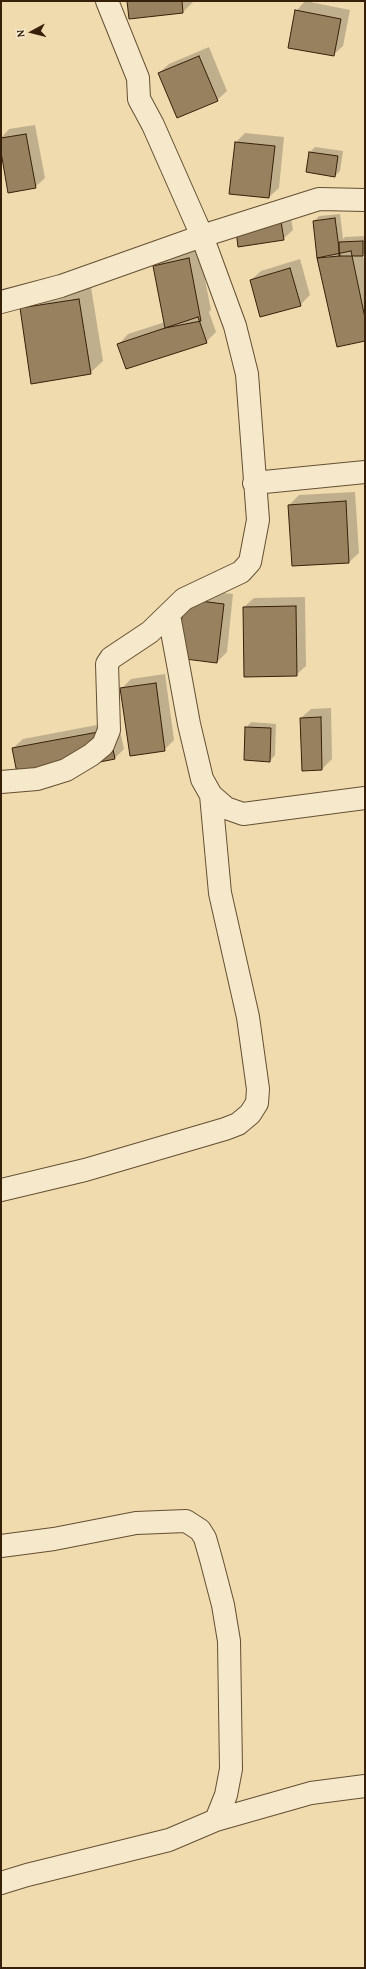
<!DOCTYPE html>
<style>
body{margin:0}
#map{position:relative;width:366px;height:1969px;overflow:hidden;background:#f0dbaf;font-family:"Gentium Book Plus",serif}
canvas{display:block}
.frame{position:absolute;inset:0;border:2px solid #362009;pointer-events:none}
.north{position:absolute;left:12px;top:12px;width:40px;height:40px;-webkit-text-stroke:3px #f5e8cb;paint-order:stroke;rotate:263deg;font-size:11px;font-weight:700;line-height:16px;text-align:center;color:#362009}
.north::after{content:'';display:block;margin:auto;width:14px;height:18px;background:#362009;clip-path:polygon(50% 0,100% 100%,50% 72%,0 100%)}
</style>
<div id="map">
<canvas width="366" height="1969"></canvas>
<div class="frame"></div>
<div class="north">N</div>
</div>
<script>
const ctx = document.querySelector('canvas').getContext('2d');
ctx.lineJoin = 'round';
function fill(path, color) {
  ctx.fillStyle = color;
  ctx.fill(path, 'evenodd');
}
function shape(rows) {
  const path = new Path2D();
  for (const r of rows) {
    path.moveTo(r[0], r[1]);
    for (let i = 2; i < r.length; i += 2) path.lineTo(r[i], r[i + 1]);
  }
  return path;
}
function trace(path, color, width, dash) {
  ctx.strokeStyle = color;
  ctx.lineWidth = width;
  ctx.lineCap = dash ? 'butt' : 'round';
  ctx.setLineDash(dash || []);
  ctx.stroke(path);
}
fill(shape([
 [128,1,192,1,193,2,183,12,130,18],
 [305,1,350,10,343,46,333,55,296,11],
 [209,47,227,91,217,100,159,73,169,64],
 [35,125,45,178,35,187,1,146,1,138,9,129],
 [245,133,284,137,279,188,269,197,236,142],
 [315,147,343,151,340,171,335,176,310,152],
 [289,206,293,230,283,239,239,246],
 [340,214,343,239,345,237,365,236,365,252,363,255,365,265,365,340,314,221,319,216],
 [199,249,211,310,209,312,216,332,206,342,119,344,128,334,165,322,154,266,163,257],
 [300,259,310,295,300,305,251,280,261,271],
 [91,287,103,361,90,373,21,309,33,296],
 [355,492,359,553,349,562,289,505,299,495],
 [195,590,233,594,227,652,217,662],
 [305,597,306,666,296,675,244,607,254,598],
 [165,674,174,740,164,750,121,689,131,679],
 [331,708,332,759,322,769,301,718,311,709],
 [118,721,124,749,115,758,13,748,23,739],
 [251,722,276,724,275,755,270,761,246,728]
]), '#0003');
const building = shape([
 [127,1,182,1,183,13,129,19,127,1],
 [295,10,341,19,334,56,288,48,295,10],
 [199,56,218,101,177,118,158,73,199,56],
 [26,134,36,188,8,193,1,152,1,138,26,134],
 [235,142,275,146,269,198,229,194,235,142],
 [309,152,338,156,335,177,306,172,309,152],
 [280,215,284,240,238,247,235,222,280,215],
 [335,218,340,256,317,258,313,221,335,218],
 [363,241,363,256,339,256,339,242,363,241],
 [351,251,365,318,365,341,337,347,317,258,351,251],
 [189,258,201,321,165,328,153,266,189,258],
 [290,268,301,306,260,317,250,280,290,268],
 [79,299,91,374,31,384,20,308,79,299],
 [198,317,207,343,126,369,117,344,198,317],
 [346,501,349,563,292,566,288,505,346,501],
 [184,599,224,604,217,663,177,658,184,599],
 [296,606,297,676,244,677,243,607,296,606],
 [156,683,165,751,130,756,120,688,156,683],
 [321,717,322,770,302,771,300,718,321,717],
 [245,727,271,728,270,762,244,760,245,727],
 [109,730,115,759,18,778,12,748,109,730]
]);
fill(building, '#97815f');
trace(building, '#362009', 1);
const street = shape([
 [1,302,61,286,202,236,319,199,365,200],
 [254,483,365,472],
 [169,615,189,724,202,779,211,795,226,808,243,814,365,798],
 [1,782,37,779,66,770,91,755,103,745,109,730,107,664,111,658,150,632,184,599,241,572,250,562,258,520,247,374,235,326,202,236,153,125,139,99,138,78,107,1],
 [1,1190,85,1170,225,1129,238,1124,250,1114,257,1103,258,1089,248,1017,220,893,211,795],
 [1,1546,54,1539,136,1523,186,1521,200,1530,205,1538,211,1559,223,1605,229,1641,231,1769,226,1795,216,1820],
 [1,1883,27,1875,169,1840,216,1820,311,1793,365,1786]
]);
trace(street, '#644f32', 24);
trace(street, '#f5e8cb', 22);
</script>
